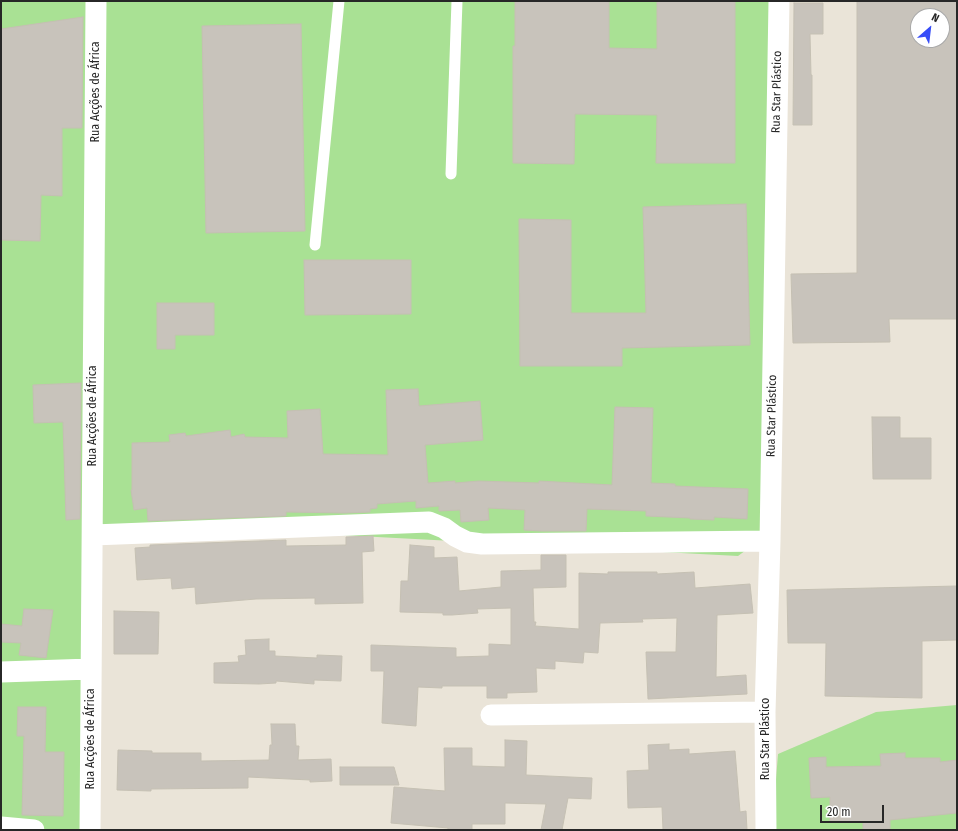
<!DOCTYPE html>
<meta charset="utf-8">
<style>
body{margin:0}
#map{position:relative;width:958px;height:831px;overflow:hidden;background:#eae4d8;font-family:"Fira Sans Condensed",sans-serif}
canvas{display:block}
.frame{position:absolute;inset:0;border:2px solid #272727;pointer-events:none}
.north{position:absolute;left:910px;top:8px;width:40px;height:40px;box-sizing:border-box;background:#fff;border:1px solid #a9a9a9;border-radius:50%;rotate:28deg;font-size:11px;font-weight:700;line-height:16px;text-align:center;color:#272727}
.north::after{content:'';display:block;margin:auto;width:14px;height:18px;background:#374df8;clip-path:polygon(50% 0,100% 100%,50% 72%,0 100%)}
.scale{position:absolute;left:820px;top:805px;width:64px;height:18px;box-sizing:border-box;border:2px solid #272727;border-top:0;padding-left:5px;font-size:12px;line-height:14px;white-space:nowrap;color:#272727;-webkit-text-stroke:3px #fff;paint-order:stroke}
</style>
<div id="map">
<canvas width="958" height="831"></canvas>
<div class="frame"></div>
<div class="north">N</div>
<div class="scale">20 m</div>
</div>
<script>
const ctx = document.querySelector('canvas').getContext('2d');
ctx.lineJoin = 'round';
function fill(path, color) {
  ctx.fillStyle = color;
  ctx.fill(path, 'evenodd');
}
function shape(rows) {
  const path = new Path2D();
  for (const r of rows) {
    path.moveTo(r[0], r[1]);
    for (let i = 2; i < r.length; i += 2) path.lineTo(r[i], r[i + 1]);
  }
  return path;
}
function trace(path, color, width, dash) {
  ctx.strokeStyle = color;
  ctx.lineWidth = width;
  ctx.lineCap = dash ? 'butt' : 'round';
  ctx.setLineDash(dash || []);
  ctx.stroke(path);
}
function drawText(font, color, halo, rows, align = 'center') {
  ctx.font = font + ' "Fira Sans Condensed",sans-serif';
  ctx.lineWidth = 3;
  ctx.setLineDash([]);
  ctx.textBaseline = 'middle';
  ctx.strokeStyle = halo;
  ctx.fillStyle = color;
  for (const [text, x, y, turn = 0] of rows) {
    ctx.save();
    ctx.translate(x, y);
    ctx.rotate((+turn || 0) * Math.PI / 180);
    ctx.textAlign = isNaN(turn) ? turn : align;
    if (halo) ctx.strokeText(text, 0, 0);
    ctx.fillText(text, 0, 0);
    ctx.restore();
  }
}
fill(shape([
 [1,1,771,1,780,525,738,556,130,524,100,527,94,830,1,830],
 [957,705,957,830,772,830,778,754,876,712]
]), '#a9e194');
const building = shape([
 [515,1,609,1,609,48,657,49,657,1,735,1,735,163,656,163,657,115,575,114,574,164,513,163,513,46,515,46,515,1],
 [857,1,957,1,957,319,889,319,890,342,793,343,791,274,857,273,857,1],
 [918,16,942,16,942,40,918,40,918,16],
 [794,3,823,3,823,34,810,34,811,75,812,75,812,125,793,125,794,3],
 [83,17,82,128,62,128,62,196,41,195,40,241,1,240,1,29,83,17],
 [301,24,305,231,206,233,202,26,301,24],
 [746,204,750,345,622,348,622,366,520,366,519,219,571,220,571,313,646,313,643,207,746,204],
 [304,260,411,260,411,314,305,315,304,260],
 [157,303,214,303,214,335,175,335,175,349,157,349,157,303],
 [81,383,80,519,66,520,63,422,34,423,33,385,81,383],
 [418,389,419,406,480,401,483,440,425,445,428,483,455,481,455,483,479,481,539,483,539,481,612,485,615,407,653,408,651,483,675,484,675,486,748,489,747,519,714,517,714,520,690,519,690,518,646,516,646,511,587,509,586,531,541,531,524,530,525,510,488,508,489,520,461,522,460,510,439,511,439,506,416,508,416,501,377,504,377,508,370,509,370,512,345,513,286,512,286,516,148,521,147,508,134,510,131,490,132,490,132,443,170,442,169,435,185,433,186,436,230,430,231,437,244,434,245,437,288,438,287,411,320,409,323,454,388,455,386,390,418,389],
 [872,417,900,417,900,438,931,438,931,479,873,479,872,417],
 [373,536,374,551,362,552,363,603,315,604,315,598,256,599,196,604,195,587,172,589,171,578,137,580,135,548,150,547,150,545,286,540,286,546,346,545,346,537,373,536],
 [410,545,434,547,434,558,457,557,459,591,501,587,501,571,541,570,541,555,566,555,566,587,533,588,534,622,536,622,535,626,579,629,579,573,608,574,608,572,657,572,657,574,694,572,695,588,750,584,753,613,717,615,716,677,746,675,747,694,648,699,646,652,676,652,677,618,642,619,643,622,600,623,598,653,584,652,583,663,555,661,555,669,536,668,537,692,507,693,507,698,487,698,487,686,442,686,442,688,418,687,416,726,382,723,384,671,371,671,371,645,456,648,456,657,489,656,489,644,511,645,511,608,477,609,478,613,452,615,443,615,443,613,400,612,401,581,408,581,410,545],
 [957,586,957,640,922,641,922,698,825,696,826,643,788,643,787,590,957,586],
 [24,609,53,610,46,658,19,655,21,643,1,642,1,624,22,626,24,609],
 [114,611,159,612,158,654,114,654,114,611],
 [269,639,269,651,275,651,275,656,317,658,317,655,342,656,341,681,314,680,314,684,276,681,276,683,259,684,214,683,214,663,239,662,238,656,246,655,245,640,269,639],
 [18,707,46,707,45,752,64,752,63,816,22,815,24,736,17,736,18,707],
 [271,724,295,724,296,746,299,746,298,760,331,759,332,781,310,782,310,780,248,777,248,788,151,789,151,791,117,790,118,750,152,751,152,753,201,753,201,761,269,760,270,745,272,745,271,724],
 [505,740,527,741,526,775,592,778,591,799,568,798,562,830,541,830,546,804,505,803,505,824,472,824,472,830,448,830,448,828,391,823,394,787,445,791,444,748,472,748,472,766,505,767,505,740],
 [669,744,669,750,689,749,689,754,735,751,740,812,746,811,747,830,663,830,662,807,628,808,627,771,649,770,648,745,669,744],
 [905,753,905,758,940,758,940,762,957,760,957,813,890,820,890,829,863,830,863,822,830,821,830,797,811,798,809,758,826,757,826,767,881,766,880,754,905,753],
 [340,767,394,767,399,785,340,785,340,767]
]);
fill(building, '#c8c3bb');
trace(building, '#c5c0b3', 1);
trace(shape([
 [451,174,457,1],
 [315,245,339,1]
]), '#fff', 11);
trace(shape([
 [93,535,429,522,444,528,455,536,467,542,482,544,770,541],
 [1,672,91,669],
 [491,715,765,712],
 [1,827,34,830],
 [90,830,96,1],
 [766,830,765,712,770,541,779,1]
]), '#fff', 21);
drawText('12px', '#272727', '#fff', [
 ["Rua Acções de África",96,92,-90],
 ["Rua Star Plástico",777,92,-89],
 ["Rua Acções de África",93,416,-90],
 ["Rua Star Plástico",772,416,-89],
 ["Rua Acções de África",91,739,-90],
 ["Rua Star Plástico",766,739,-90]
]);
</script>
